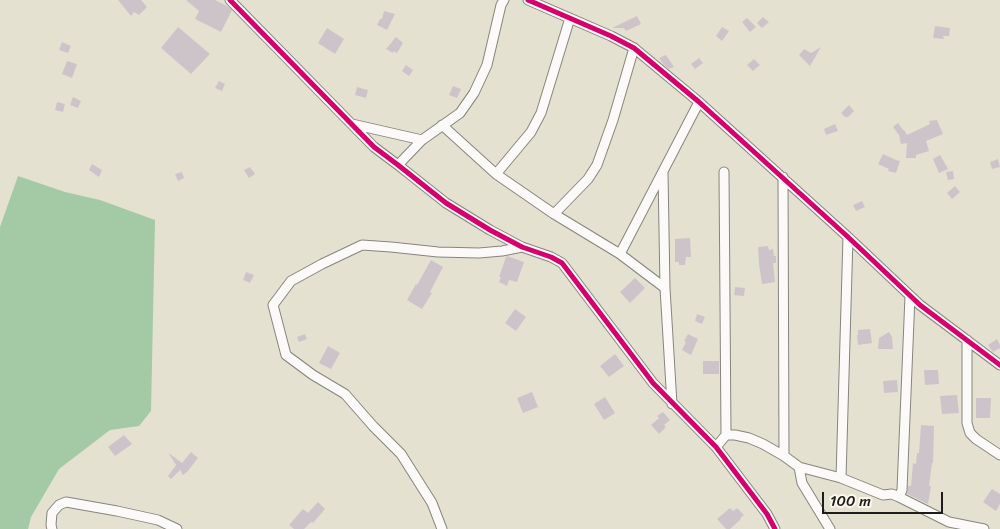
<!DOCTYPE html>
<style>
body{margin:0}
#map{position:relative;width:1000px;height:529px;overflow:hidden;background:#e4e1d1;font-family:Sriracha,sans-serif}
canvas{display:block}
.scale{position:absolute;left:822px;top:492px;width:121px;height:22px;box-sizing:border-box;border:2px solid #1c1c1c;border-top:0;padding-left:6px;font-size:15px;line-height:18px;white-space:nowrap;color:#1c1c1c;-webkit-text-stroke:4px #fbf7ec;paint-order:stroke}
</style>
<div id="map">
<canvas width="1000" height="529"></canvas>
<div class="scale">100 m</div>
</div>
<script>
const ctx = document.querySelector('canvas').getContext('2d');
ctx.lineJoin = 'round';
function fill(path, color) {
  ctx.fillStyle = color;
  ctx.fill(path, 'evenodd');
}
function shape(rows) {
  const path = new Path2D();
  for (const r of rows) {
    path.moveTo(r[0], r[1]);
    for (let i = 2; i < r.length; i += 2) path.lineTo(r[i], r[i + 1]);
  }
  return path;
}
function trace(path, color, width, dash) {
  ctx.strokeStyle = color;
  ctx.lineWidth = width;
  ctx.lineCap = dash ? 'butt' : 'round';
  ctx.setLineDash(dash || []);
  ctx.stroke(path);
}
fill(shape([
 [18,176,65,192,100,200,155,220,151,411,139,426,110,430,59,469,31,517,28,529,0,529,0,227]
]), '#a3caa4');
fill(shape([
 [118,0,141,0,147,7,139,15,134,12,131,16],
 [186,0,215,0,227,6,232,10,221,32,195,19,199,11],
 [384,11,395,14,387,30,377,25,380,19,382,19],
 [637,16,641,24,626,31,624,28,612,28],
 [763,17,769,22,762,28,757,23],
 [747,18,756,27,750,32,742,22],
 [935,26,950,28,949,36,943,36,944,39,933,38],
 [178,27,210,54,191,74,161,48],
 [722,27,729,31,722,41,716,36],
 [327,28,344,39,335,54,318,43],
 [396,37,403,43,397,53,393,51,393,53,386,49],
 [62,42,71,46,68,53,59,50],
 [821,47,810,66,799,55,804,49,811,53],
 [666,55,674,67,669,69,663,64,659,58],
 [699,58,703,63,695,69,691,64],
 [754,59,760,65,753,71,747,65],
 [67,61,77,64,72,78,62,74],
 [406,65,413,70,409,76,402,71],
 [219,81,225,84,222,91,215,88],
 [453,86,461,89,457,98,449,95],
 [357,87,368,90,366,98,355,95],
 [73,97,81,101,78,108,70,105],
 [57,102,65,104,63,112,55,110],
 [849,105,854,111,848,117,845,117,841,113],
 [937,120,943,134,926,141,929,151,916,155,916,158,906,158,907,143,901,144,899,135,893,127,898,123,903,130,904,130,907,135,930,124,929,121],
 [835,124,838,131,826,135,824,129],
 [883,154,896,160,900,161,896,173,888,171,889,169,878,164],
 [940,155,948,169,939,173,933,159],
 [998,159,1000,167,992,169,990,162],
 [92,164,102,170,99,177,89,170],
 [250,167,255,174,249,178,244,170],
 [953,171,954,179,948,180,946,172],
 [182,172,184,178,178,181,175,174],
 [955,186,960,192,952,199,947,193],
 [862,201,865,207,856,211,853,205],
 [690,238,691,257,686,257,685,265,679,265,679,262,675,262,675,239],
 [768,246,769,250,773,249,774,256,776,256,776,263,773,263,775,282,762,284,759,264,758,247],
 [507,256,524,262,517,282,509,280,507,286,499,282,501,277,499,277,506,257],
 [431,260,443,267,430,292,432,293,422,309,407,300,416,284,417,285],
 [246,272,254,275,250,283,243,280],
 [635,278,645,288,630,303,620,292],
 [735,287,745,288,744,296,734,295],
 [515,309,526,317,516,331,505,323],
 [697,314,705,317,702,324,695,321],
 [870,329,872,343,858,345,857,335,858,335,858,330],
 [889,332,892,337,893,349,878,349,879,338],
 [305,334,307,339,299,342,297,337],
 [688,334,698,339,691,355,682,350,686,342,684,341],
 [997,339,1000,345,1000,348,993,352,988,345],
 [328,346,340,353,331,369,319,363],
 [615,354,624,366,609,377,600,366],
 [703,361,719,361,719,374,703,374],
 [924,370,938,370,939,384,925,385],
 [897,380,898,392,884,393,883,381],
 [532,392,538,407,523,413,517,398],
 [957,395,959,413,942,414,940,396],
 [605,397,615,413,604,420,594,404],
 [976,398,991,398,990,418,976,418],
 [663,412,670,420,664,425,666,427,659,434,651,425,659,418,657,416],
 [921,425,934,426,933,463,932,463,929,486,931,486,928,504,907,494,908,486,911,486,913,463,916,464,917,453,919,453],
 [124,435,132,444,115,456,108,447],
 [191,452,198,458,187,472,183,475,180,470,171,479,168,476,176,465,169,454,170,454,182,463],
 [992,489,1000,494,1000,504,996,511,983,502],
 [318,502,325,509,313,523,311,522,304,529,294,529,289,525,303,509,308,513],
 [730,508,733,511,737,508,744,515,740,518,741,519,730,529,726,529,717,519]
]), '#cdc4ca');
const minor = shape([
 [230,0,374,147,398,165,446,203,490,230,522,247,551,257,562,263,653,383,716,447,767,514,775,529],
 [528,0,611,36,634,48,699,102,848,237,920,305,1000,365],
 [352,124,422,140],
 [442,125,496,174,554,214,620,254,665,288],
 [398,165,422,140,460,113,474,93,487,65,501,5,504,0],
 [663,172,665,288,672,404],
 [724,172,726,435],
 [496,174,531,132,541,113,570,18],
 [783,177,784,456],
 [554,214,588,179,597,165,613,120,634,48],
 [620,254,699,102],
 [967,340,967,423,970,433,976,439,1000,455],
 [716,447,726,435,735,435,749,438,763,444,784,456,799,467,841,478,883,495,892,494,899,497,902,490,910,296],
 [799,467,802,483,830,529],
 [841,478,848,237],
 [899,497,949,522,984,529],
 [52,529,51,525,52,513,59,505,66,502,117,511,158,520,177,529],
 [442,529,432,503,401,454,373,426,345,394,313,375,286,355,273,305,291,281,322,264,362,245,391,247,438,252,479,253,502,251,522,247]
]);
trace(minor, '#86857d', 11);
trace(minor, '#fbfaf8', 9);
trace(shape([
 [230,0,374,147,398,165,446,203,490,230,522,247,551,257,562,263,653,383,716,447,767,514,775,529],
 [528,0,611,36,634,48,699,102,848,237,920,305,1000,365]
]), '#d6006c', 5);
</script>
